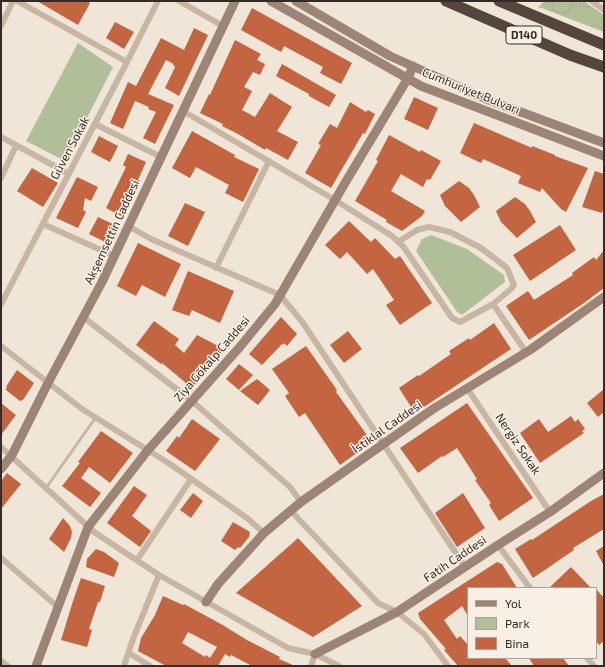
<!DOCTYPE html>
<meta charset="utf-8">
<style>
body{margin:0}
#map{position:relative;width:605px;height:667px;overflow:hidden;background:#f0e6d8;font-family:"Exo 2",sans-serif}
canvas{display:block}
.frame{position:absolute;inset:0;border:2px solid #342b26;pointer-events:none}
.legend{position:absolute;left:467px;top:587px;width:130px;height:72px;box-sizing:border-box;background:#f8f0e4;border:1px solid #aaa198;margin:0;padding:5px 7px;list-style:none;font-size:12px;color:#342b26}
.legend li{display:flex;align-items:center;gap:8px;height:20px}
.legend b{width:20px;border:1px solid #aaa198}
</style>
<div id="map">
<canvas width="605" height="667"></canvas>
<div class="frame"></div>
<ul class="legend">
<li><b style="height:5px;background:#9c8576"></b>Yol</li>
<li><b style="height:11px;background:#b1bf99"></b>Park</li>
<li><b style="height:11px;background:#c46542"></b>Bina</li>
</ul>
</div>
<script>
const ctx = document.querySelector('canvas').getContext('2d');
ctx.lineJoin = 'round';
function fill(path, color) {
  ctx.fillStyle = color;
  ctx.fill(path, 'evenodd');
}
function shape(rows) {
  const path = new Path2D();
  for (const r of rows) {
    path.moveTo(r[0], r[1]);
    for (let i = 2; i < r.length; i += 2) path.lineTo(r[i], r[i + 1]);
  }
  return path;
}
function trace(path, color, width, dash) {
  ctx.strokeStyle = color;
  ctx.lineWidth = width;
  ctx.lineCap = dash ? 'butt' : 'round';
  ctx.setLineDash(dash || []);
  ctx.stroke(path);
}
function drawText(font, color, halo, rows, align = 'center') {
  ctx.font = font + ' "Exo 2",sans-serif';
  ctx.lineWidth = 3;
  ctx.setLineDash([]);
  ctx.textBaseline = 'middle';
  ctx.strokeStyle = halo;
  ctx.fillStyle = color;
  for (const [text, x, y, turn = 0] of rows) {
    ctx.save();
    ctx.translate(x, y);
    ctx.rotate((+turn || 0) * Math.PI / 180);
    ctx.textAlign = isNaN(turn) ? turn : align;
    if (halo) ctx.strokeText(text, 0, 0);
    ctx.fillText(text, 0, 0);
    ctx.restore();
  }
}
fill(shape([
 [545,1,584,1,604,15,604,32,539,7],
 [78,43,113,67,65,161,26,141],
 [431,235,467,249,504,275,505,282,462,315,457,312,416,251,422,239]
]), '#b1bf99');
fill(shape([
 [37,1,87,1,90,3,78,25],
 [252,8,352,63,341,84,320,73,323,67,284,46,281,52,241,30],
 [115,22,134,32,124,49,106,38],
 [194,28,208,35,179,96,165,88,175,67,172,63,166,60,148,94,174,105,155,144,143,138,156,112,148,109,149,107,135,101,123,129,110,123,128,82,136,86,161,38,184,50],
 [235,40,261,54,257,60,265,64,260,75,253,72,244,87,252,91,242,110,255,117,270,93,292,107,277,131,298,142,288,160,266,148,265,150,238,134,222,126,223,124,200,113,209,94,210,95],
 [282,64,336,95,329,107,309,96,309,94,276,76],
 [414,97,438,108,428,130,404,119],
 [350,102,366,112,368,110,375,114,365,134,363,133,331,188,305,173,321,145,318,144,330,124,337,128],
 [474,123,532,148,532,146,555,155,555,156,588,168,566,212,561,209,542,188,540,192,518,183,521,176,483,159,481,163,460,153],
 [192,131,235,155,234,157,259,169,243,202,225,193,229,185,196,167,190,178,172,168],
 [389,135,420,152,421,150,441,161,430,180,427,179,423,187,401,174,391,191,425,211,422,216,402,231,386,222,387,220,355,201,378,161,376,160],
 [99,136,118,146,110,162,91,152],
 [128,154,146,162,138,180,140,181,123,217,106,208,126,167,123,165],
 [32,168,58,183,43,207,17,191],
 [595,171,604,174,604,207,602,213,582,207],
 [77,177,98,187,91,201,85,198,83,210,86,212,78,228,56,218],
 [459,181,469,188,474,195,480,207,461,222,445,206,440,195],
 [515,197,525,204,530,211,536,222,517,238,501,222,496,211],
 [185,203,205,212,188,246,168,236],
 [98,217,117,226,109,244,89,234],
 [349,221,371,242,375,238,395,259,400,256,432,303,400,325,386,305,394,300,373,269,367,274,347,252,340,259,325,245],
 [560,225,576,250,530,281,513,255],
 [138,243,181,264,165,297,142,285,136,296,117,286],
 [604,250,604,288,584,303,529,340,506,306,528,291,534,300,573,275,572,273,594,257,596,260],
 [188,271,234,291,220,323,192,310,189,316,172,310],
 [281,317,297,334,287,346,284,343,283,345,282,344,262,365,249,354],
 [154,321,179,339,175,345,184,353,197,335,224,349,192,388,162,363,161,364,136,345],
 [494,323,511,349,415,413,399,388,418,375,419,376,451,354,449,351,469,338,470,340],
 [348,331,362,349,344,363,330,345],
 [306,346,337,390,336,392,372,442,340,465,305,413,299,417,285,396,289,393,272,369],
 [239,364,253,375,239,390,226,379],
 [17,370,34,383,23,400,20,401,6,390,7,385],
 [257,379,270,390,258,405,240,391],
 [604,389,604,412,598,417,587,403],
 [1,403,16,415,1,435],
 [467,403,533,498,499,521,489,505,491,503,475,480,477,479,457,448,443,457,442,456,418,473,400,448],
 [571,416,575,422,578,419,585,429,582,431,584,433,540,463,520,433,539,419,548,432],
 [192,419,220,439,195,471,166,451,177,436,179,438],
 [101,431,133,453,110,483,89,467,81,478,101,493,90,507,62,486,80,463,78,462],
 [7,473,21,484,1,509,1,481],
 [134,486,147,495,132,516,151,531,140,547,107,523],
 [193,493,203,501,191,518,180,510],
 [463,493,485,528,457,547,435,513],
 [604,494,604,529,573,548,574,550,533,578,515,549,531,539,532,540,591,501],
 [63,518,70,526,72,532,71,538,64,552,49,539],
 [233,522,250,532,249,537,240,548,238,547,235,550,221,541],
 [298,538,362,606,313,637,236,593],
 [604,546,604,566,596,551],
 [96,549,104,552,119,563,114,577,86,567,87,559],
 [497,562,502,564,517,588,468,588,468,616,462,606,444,620,457,639,460,636,468,645,468,658,505,658,512,666,458,666,444,650,446,649,420,619,418,613],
 [571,567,591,588,549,588],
 [81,578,105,586,100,602,98,602,89,629,92,630,87,647,61,640,73,601],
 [596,589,604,598,604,641,599,645,596,641],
 [163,596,183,605,184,604,221,624,247,640,280,657,279,659,295,666,252,666,231,655,230,657,225,654,218,666,166,666,138,651,141,638,155,615],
 [188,632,217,647,210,658,206,655,205,657,182,643],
 [529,658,563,658,569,666,534,666]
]), '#c46542');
trace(shape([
 [552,1,553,9,558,13,561,13,568,12,570,9,572,1],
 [571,5,589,7],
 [539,8,545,1],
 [593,24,604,29]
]), '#b4a08f', 1.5, [2, 2]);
trace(shape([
 [46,488,96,417]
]), '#c8b6a5', 3);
trace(shape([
 [17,1,127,62],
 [179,1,223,26],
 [592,1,604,10],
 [1,26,13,1],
 [183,111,335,200,392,236,403,246,452,318,460,322,493,304],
 [95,124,161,157],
 [1,137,69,174],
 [1,178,16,146],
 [43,224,114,256],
 [128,226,151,239,280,295,303,323,465,567],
 [398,242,417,230,429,227,450,232,481,248,507,268,514,285,511,289,493,304,526,352],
 [216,268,269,161],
 [1,304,127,62,158,1],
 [83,317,192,401,290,487,301,502],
 [1,346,82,409,170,464,247,518,264,533],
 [467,388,550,512],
 [1,447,94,532,159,575,288,648,315,654,339,666],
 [291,511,378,603,397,612,424,634,448,666],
 [498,545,530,588],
 [1,558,58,607],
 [137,560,191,479],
 [129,653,150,666],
 [587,658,594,666],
 [1,661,8,666],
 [124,666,133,639,159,575],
 [311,666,315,654]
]), '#c8b6a5', 6);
trace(shape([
 [271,1,421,86,604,156],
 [296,1,390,56,486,99,604,143],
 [1,469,12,455,48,383,102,282,235,1],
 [206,602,218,584,264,533,301,502,433,409,530,350,604,297],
 [315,654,397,612,498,545,550,512,604,473],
 [36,666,88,527,148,450,239,348,275,304,345,183,408,78,413,66]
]), '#9c8576', 9);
trace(shape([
 [446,1,570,55,604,67],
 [499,1,604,45]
]), '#55453d', 11);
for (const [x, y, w] of [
 [524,35,36]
]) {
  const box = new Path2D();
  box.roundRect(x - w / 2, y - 9, w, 18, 3);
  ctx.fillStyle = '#f8f0e4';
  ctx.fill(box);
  trace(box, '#342b26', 1);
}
drawText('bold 11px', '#342b26', null, [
 ["D140",524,35]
]);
drawText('12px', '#342b26', '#f8f0e4', [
 ["Cumhuriyet Bulvarı",471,91,22],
 ["Güven Sokak",70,148,-62],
 ["Akşemsettin Caddesi",112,232,-65],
 ["Ziya Gökalp Caddesi",212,359,-49],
 ["İstiklal Caddesi",387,427,-35],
 ["Nergiz Sokak",518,444,56],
 ["Fatih Caddesi",455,559,-34]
]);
</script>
